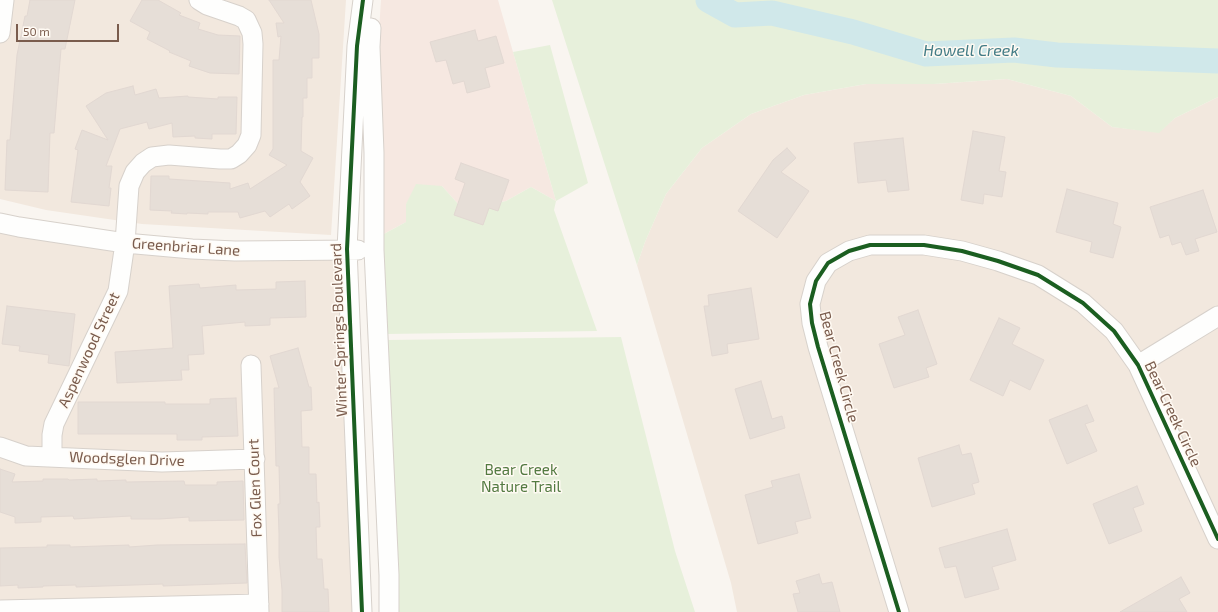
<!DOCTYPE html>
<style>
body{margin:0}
#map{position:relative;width:1218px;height:612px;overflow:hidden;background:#f9f5f0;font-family:"Exo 2",sans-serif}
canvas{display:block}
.scale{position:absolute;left:16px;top:24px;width:103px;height:18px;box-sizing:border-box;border:2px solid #7a5c4d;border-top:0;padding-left:5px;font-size:12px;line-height:14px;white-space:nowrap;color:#7a5c4d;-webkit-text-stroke:3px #fffaf3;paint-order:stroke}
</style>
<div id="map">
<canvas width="1218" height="612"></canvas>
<div class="scale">50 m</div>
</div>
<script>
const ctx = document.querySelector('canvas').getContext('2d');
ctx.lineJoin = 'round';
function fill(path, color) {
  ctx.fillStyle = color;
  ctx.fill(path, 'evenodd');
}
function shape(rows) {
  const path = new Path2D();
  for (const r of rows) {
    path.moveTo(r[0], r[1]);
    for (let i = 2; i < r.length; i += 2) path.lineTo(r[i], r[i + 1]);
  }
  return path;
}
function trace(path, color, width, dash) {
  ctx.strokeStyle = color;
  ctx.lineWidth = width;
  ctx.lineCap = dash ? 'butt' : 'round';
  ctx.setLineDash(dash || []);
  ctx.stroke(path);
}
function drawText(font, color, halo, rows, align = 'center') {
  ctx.font = font + ' "Exo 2",sans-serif';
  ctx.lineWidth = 3;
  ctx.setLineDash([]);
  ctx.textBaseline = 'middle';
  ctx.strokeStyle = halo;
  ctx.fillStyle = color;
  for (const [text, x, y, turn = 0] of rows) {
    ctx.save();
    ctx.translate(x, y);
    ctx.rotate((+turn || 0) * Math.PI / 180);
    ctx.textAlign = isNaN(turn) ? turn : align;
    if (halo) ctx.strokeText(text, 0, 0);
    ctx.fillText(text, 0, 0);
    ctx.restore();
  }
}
fill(shape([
 [0,0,346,0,331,235,142,224,46,210,0,199],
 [1007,79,1071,96,1112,127,1159,132,1175,118,1218,97,1218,612,737,612,731,583,637,265,645,242,666,194,702,148,751,114,804,95,866,84,934,84],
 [0,231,116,249,110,290,44,449,28,449,0,438],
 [132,251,339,257,354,612,267,612,258,357,243,359,246,452,163,455,60,450,59,435],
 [0,455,247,467,251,597,0,603]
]), '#f2e8de');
fill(shape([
 [381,0,498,0,556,201,531,187,506,201,483,206,459,205,442,186,406,204,406,222,382,235,378,46]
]), '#f6e8e1');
fill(shape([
 [552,0,1218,0,1218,97,1175,118,1159,133,1112,127,1071,96,1007,79,934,84,866,84,804,95,751,114,702,148,666,194,645,242,637,265],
 [550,45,588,183,556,201,554,210,597,331,386,334,382,235,406,222,406,204,416,184,442,186,459,205,483,206,506,201,531,187,556,201,513,52],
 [621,337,675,551,695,612,395,612,387,340]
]), '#e7f0db');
trace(shape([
 [708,0,735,15,772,13,853,32,926,54,1014,50,1057,55,1218,61]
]), '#d0e8ea', 25);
const building = shape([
 [30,0,75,0,65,49,61,49,54,133,50,133,48,192,5,190,7,140,10,140,17,55,25,16,27,16,30,0],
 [142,0,158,0,181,13,179,15,200,23,198,29,218,35,240,36,239,74,210,73,189,66,191,61,169,52,170,51,147,39,150,32,130,21,142,0],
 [269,0,311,0,319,34,319,58,312,58,312,78,307,78,307,98,303,98,303,117,302,117,301,151,313,158,300,182,310,196,292,209,289,204,270,217,265,211,240,218,238,212,208,212,208,214,187,213,187,214,171,213,172,211,150,210,151,176,169,176,169,179,230,183,230,189,248,183,250,189,287,165,269,155,273,149,273,60,279,60,281,36,278,37,276,23,284,23,269,0],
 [475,30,478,41,496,36,504,63,485,68,490,87,467,93,464,81,453,84,446,60,436,62,430,42,475,30],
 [133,86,135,95,156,89,159,98,188,96,188,97,218,99,218,97,237,97,236,134,212,134,212,139,195,138,195,136,173,137,172,123,149,129,147,122,120,129,106,166,112,166,109,188,111,188,109,206,71,202,78,150,75,149,82,130,108,140,86,106,106,93,133,86],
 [973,131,1005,137,999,171,1006,172,1002,197,984,194,983,204,961,200,973,131],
 [903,138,909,190,888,192,886,180,858,183,854,143,903,138],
 [787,148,796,158,781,172,809,191,777,238,738,211,773,160,787,148],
 [461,163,509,180,498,211,489,208,483,225,454,215,465,183,455,179,461,163],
 [1067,189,1118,203,1113,224,1121,227,1113,258,1090,252,1092,242,1056,232,1067,189],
 [1203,190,1217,232,1195,239,1199,251,1186,255,1181,242,1172,245,1169,235,1160,238,1150,207,1203,190],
 [305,281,306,317,270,318,270,325,245,326,245,322,202,326,204,354,188,355,189,370,181,370,182,380,117,383,115,352,173,348,169,286,199,284,200,288,236,285,236,290,276,289,276,282,305,281],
 [751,288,759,339,727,344,728,353,712,356,704,306,709,306,708,295,751,288],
 [7,306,75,314,69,366,48,363,49,355,19,351,20,346,2,344,7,306],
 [918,310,937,364,926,368,929,377,894,388,879,344,905,335,898,317,918,310],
 [999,318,1020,328,1012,344,1044,360,1030,390,1010,380,1003,396,970,380,999,318],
 [298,348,309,387,311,387,312,410,301,411,302,447,309,447,309,474,316,474,317,503,319,502,320,527,316,527,317,559,322,559,324,589,328,589,329,612,282,612,282,590,279,557,279,533,278,504,280,504,279,466,276,466,274,388,279,388,270,356,298,348],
 [761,381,772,419,782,416,785,428,750,439,735,389,761,381],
 [236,398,238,436,202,437,202,440,177,440,177,434,78,434,78,402,165,402,165,404,210,404,210,399,236,398],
 [1087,405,1094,421,1085,424,1097,451,1067,464,1049,420,1087,405],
 [959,445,962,455,971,453,979,482,972,484,975,494,932,507,918,458,959,445],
 [0,469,15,474,12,482,43,481,43,479,68,479,69,480,97,479,97,481,126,480,126,482,184,481,185,485,217,485,217,482,243,481,244,520,189,521,189,517,159,519,131,519,131,516,74,519,73,516,41,517,41,522,15,523,15,517,0,512,0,469],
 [799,474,811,518,795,522,798,533,758,544,745,495,773,487,771,481,799,474],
 [1137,486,1144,504,1133,508,1142,531,1109,544,1093,504,1137,486],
 [1007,529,1016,560,992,567,999,589,965,598,956,566,945,568,939,548,1007,529],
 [245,544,247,583,163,586,163,584,76,587,76,585,43,586,43,587,18,588,18,585,0,586,0,548,47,547,47,545,70,545,70,547,129,545,129,547,157,545,245,544],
 [819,574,822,584,832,582,840,612,798,612,793,594,800,593,796,581,819,574],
 [1181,577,1190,593,1179,599,1187,612,1120,612,1181,577]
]);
fill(building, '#e6ded7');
trace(building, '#e2d8d2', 1);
const minor = shape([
 [371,28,370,47,374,153,374,250,389,575,389,612],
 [0,33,4,0],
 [0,223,19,227,125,243,192,249,235,251,358,250],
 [251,365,259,612],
 [1138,365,1218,316],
 [0,447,26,456,162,462,255,459],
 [52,457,52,435,54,424,118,291,125,243,129,186,135,172,143,163,152,157,169,155,220,159,231,159,239,154,247,145,251,135,253,44,252,33,246,20,239,16,207,5,199,0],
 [0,610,259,604],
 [362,612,347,249,357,46,363,0],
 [899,612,818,347,812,323,810,304,816,281,828,263,849,251,870,245,924,245,962,251,998,261,1038,275,1083,303,1114,331,1138,365,1218,539]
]);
trace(minor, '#d7d1cb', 21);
trace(minor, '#fefefd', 19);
trace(shape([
 [362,612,347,249,357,46,363,0],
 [899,612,818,347,812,323,810,304,816,281,828,263,849,251,870,245,924,245,962,251,998,261,1038,275,1083,303,1114,331,1138,365,1218,539]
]), '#1b5e20', 4);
drawText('15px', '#7a5c4d', '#fffaf3', [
 ["Greenbriar Lane",186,247,4],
 ["Winter Springs Boulevard",339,330,-92],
 ["Aspenwood Street",89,350,-65],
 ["Bear Creek Circle",839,367,75],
 ["Bear Creek Circle",1173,414,65],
 ["Woodsglen Drive",127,459,2],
 ["Fox Glen Court",255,488,-92]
]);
drawText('15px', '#537a41', '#fffaf3', [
 ["Bear Creek",521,470],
 ["Nature Trail",521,487]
]);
drawText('italic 16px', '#437c86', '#fffaf3', [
 ["Howell Creek",971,51]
]);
</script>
